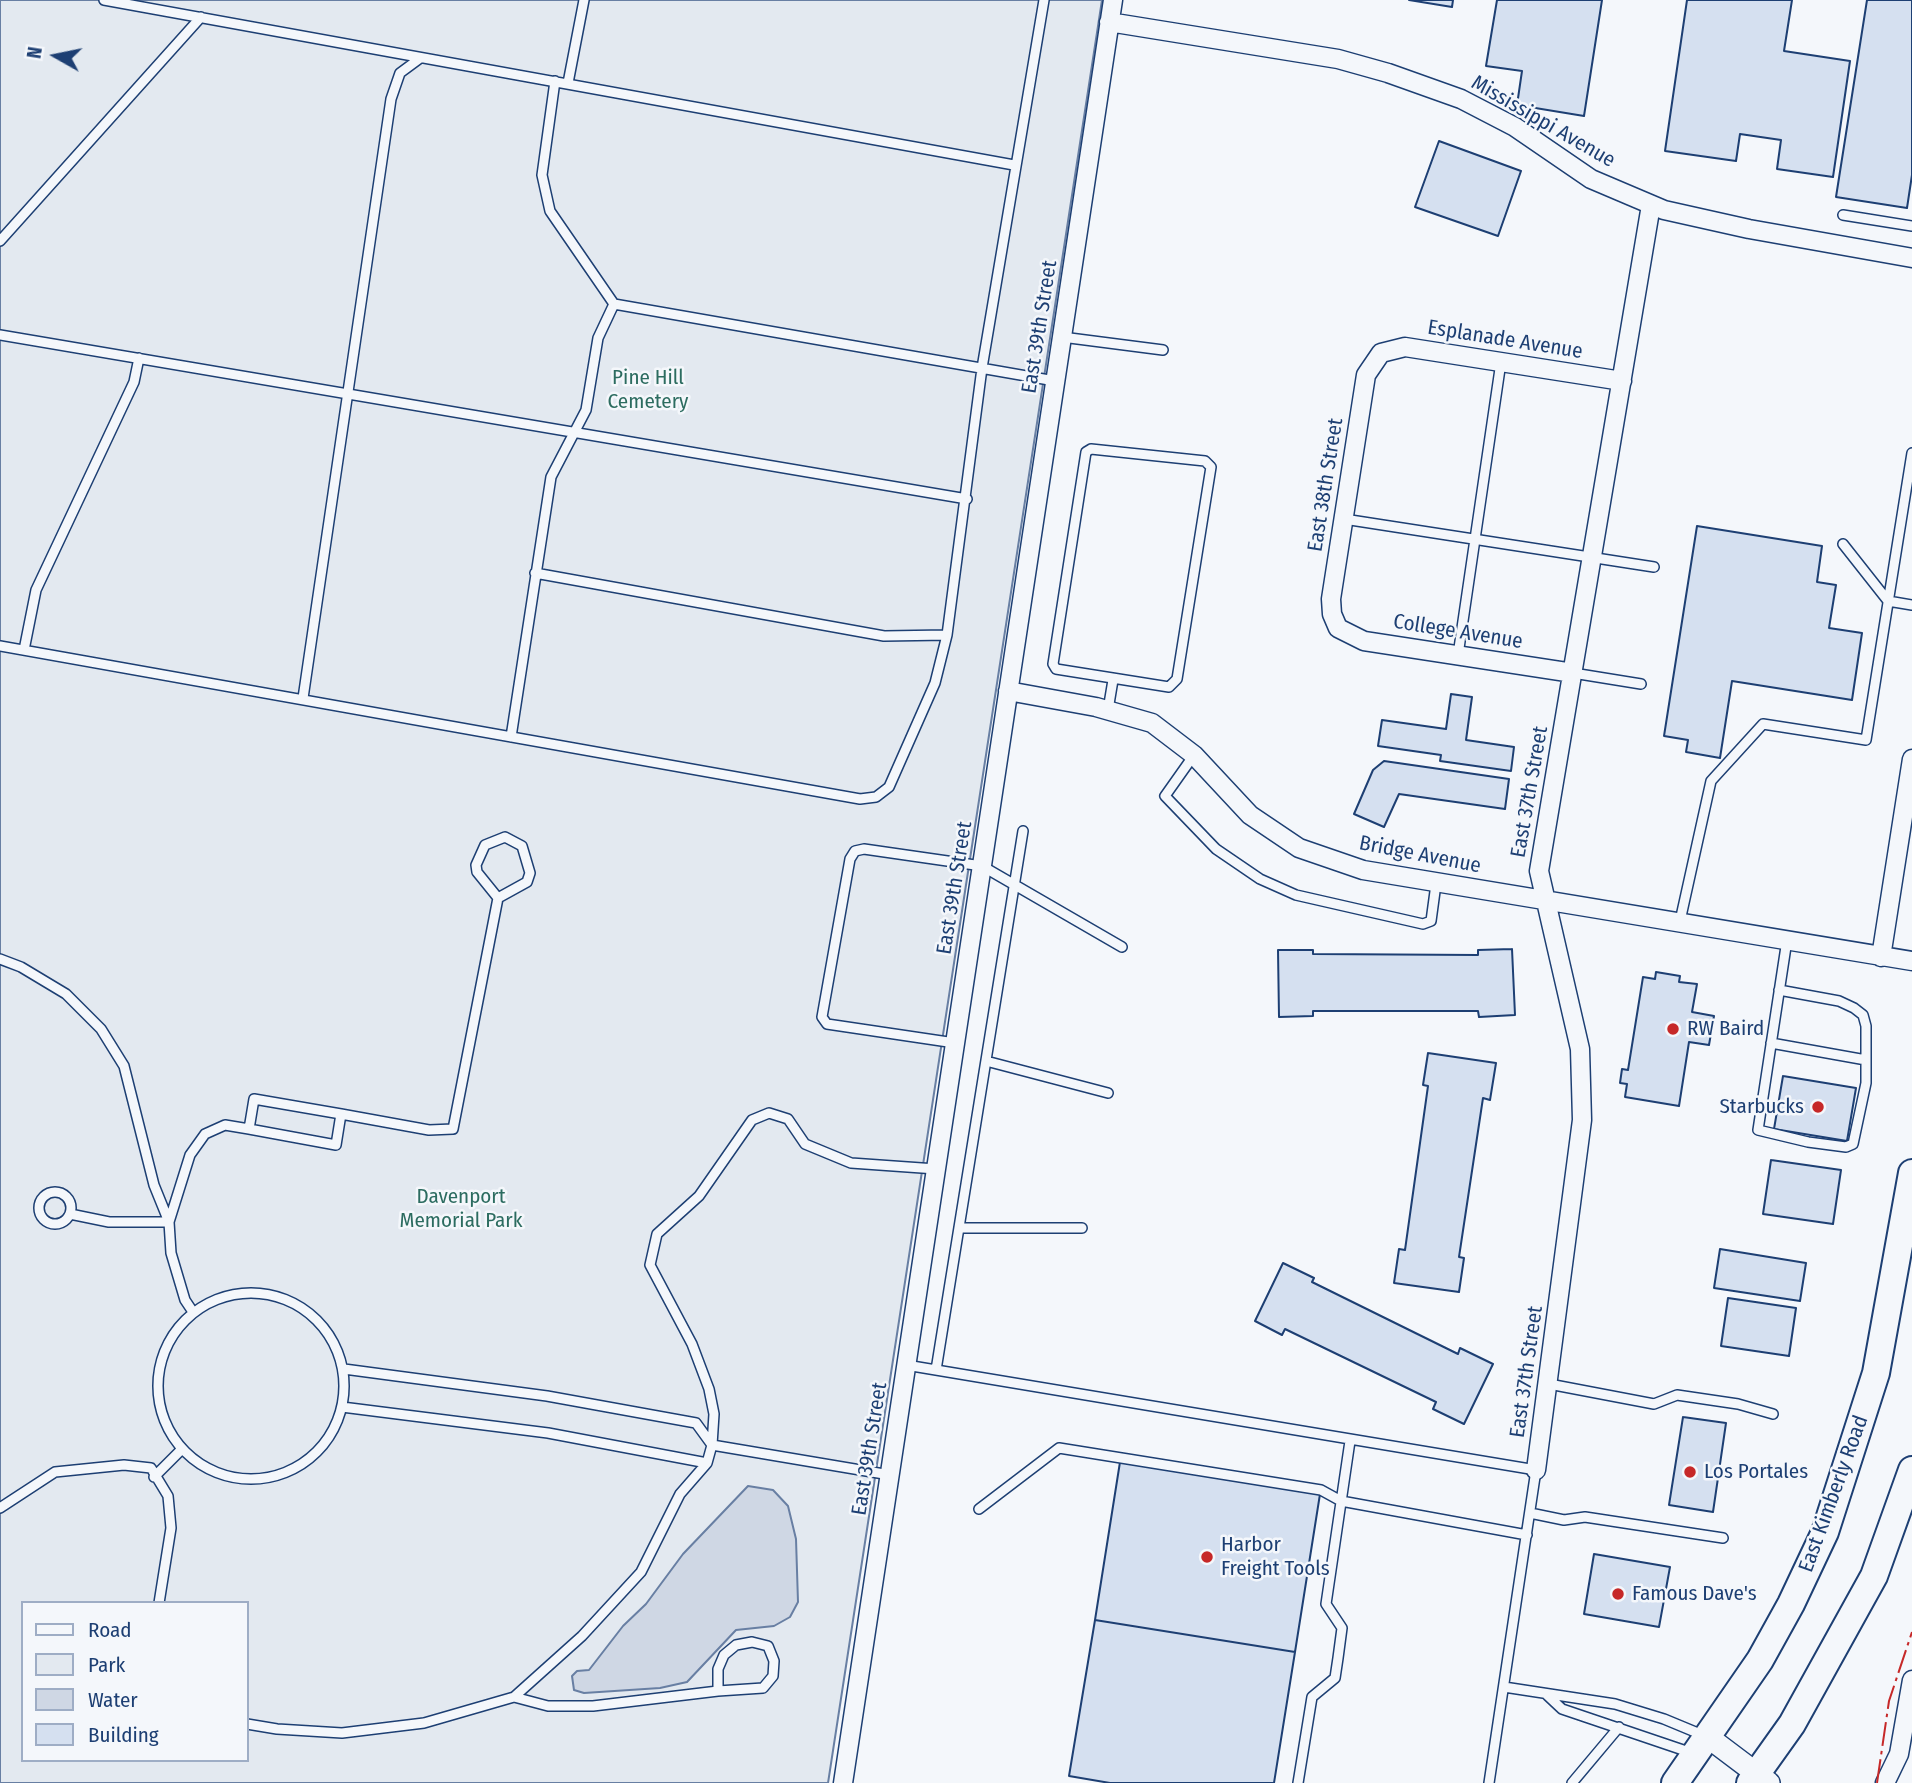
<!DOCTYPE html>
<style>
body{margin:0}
#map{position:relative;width:1912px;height:1783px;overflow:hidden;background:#f4f7fb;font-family:"Fira Sans Condensed",sans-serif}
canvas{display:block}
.legend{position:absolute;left:21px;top:1601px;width:228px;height:161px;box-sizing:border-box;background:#f4f7fb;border:2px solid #9eadc5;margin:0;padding:9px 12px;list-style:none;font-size:21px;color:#1d3f73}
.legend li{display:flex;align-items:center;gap:14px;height:35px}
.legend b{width:35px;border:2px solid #9eadc5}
.north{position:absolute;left:21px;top:21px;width:70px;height:70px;-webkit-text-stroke:5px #f4f7fb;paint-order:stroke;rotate:279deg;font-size:19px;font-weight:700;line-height:28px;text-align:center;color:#1d3f73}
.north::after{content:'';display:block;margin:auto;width:24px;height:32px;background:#1d3f73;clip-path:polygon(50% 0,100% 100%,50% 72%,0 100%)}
</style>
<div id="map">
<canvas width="1912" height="1783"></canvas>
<ul class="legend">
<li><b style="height:9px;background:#f4f7fb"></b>Road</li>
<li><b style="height:19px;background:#e3e9f0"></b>Park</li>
<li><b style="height:19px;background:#cfd7e4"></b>Water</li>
<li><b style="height:19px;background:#d5e0f0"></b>Building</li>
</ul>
<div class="north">N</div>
</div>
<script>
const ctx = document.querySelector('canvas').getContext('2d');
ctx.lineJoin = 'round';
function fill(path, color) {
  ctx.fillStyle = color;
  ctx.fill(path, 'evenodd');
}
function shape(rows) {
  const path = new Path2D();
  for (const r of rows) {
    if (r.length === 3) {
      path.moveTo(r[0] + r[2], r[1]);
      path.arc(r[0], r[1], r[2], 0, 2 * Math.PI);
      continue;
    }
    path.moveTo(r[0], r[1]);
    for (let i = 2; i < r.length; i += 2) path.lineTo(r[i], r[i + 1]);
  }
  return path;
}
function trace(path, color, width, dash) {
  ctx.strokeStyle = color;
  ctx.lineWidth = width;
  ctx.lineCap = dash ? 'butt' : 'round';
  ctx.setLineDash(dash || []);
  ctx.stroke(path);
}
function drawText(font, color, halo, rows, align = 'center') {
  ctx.font = font + ' "Fira Sans Condensed",sans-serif';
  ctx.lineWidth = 5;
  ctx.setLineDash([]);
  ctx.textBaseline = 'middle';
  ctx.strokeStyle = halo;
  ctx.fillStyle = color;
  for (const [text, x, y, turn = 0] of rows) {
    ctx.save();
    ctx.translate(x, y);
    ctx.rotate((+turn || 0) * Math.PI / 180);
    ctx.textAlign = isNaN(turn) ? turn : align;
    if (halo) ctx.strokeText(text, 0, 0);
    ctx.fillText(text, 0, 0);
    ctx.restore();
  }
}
const green = shape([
 [0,0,1102,0,828,1783,0,1783,0,0],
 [23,1603,247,1603,247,1760,23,1760,23,1603]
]);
fill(green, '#e3e9f0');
trace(green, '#687fa3', 2);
const water = shape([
 [748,1486,773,1490,788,1506,796,1539,798,1602,790,1617,774,1626,736,1630,687,1682,660,1688,584,1693,574,1690,572,1676,577,1671,589,1670,623,1626,646,1604,683,1554,748,1486]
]);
fill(water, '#cfd7e4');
trace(water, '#687fa3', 2);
const building = shape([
 [1409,0,1453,0,1452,7,1409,0],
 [1497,0,1602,0,1584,116,1517,105,1522,71,1486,66,1497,0],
 [1687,0,1792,0,1784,51,1850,61,1833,177,1777,169,1781,140,1740,134,1736,161,1665,151,1687,0],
 [1867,0,1912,0,1912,175,1907,208,1836,197,1867,0],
 [1439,141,1521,171,1498,236,1415,207,1439,141],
 [1697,526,1822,546,1817,582,1836,585,1829,628,1862,633,1852,700,1732,681,1720,758,1686,752,1688,740,1664,736,1697,526],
 [1451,694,1472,697,1466,740,1514,747,1511,771,1440,761,1441,755,1378,746,1382,720,1446,729,1451,694],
 [1384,761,1509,779,1505,809,1399,794,1384,827,1354,814,1373,770,1384,761],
 [1512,949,1515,1015,1479,1017,1478,1011,1313,1011,1313,1016,1279,1017,1278,950,1313,950,1313,954,1478,955,1478,950,1512,949],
 [1656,972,1680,976,1679,982,1697,984,1692,1012,1714,1016,1709,1045,1689,1042,1679,1106,1625,1097,1627,1084,1620,1083,1622,1069,1628,1070,1643,977,1655,979,1656,972],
 [1428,1053,1496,1063,1490,1100,1483,1098,1459,1257,1464,1258,1459,1292,1394,1283,1399,1249,1405,1250,1428,1086,1423,1085,1428,1053],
 [1783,1076,1856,1088,1847,1141,1774,1129,1783,1076],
 [1771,1160,1841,1170,1833,1224,1763,1214,1771,1160],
 [1720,1249,1806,1263,1800,1301,1714,1288,1720,1249],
 [1283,1263,1314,1278,1312,1282,1458,1354,1460,1348,1493,1364,1464,1424,1433,1409,1436,1402,1285,1329,1282,1335,1255,1321,1283,1263],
 [1728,1298,1796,1308,1789,1356,1721,1346,1728,1298],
 [1683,1417,1726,1423,1713,1512,1669,1505,1683,1417],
 [1120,1462,1320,1494,1295,1652,1095,1620,1120,1462],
 [1594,1554,1670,1567,1659,1627,1584,1614,1594,1554],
 [1095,1620,1295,1652,1274,1783,1110,1783,1069,1776,1095,1620]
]);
fill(building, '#d5e0f0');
trace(building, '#1d3f73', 2);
const service = shape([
 [104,0,1014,165],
 [568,83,584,0],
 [1843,215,1912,226],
 [0,241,201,17],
 [614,304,1055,381],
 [0,335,967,499],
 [1062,337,1163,350],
 [1091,449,1205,461,1211,467,1177,679,1169,687,1056,669,1053,664,1086,452,1091,449],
 [1344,519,1654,567],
 [1843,544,1888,601,1912,605],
 [535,573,884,636,947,635],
 [0,646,860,799,876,797,889,787,935,683,947,635,982,368,1044,0],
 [24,650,36,590,134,382,139,358],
 [1458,655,1501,362],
 [1573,673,1641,684],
 [303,698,391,99,400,73,419,59],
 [1108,710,1113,680],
 [511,737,551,477,586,410,598,338,614,304,550,211,542,175,555,81],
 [1194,755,1165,796,1216,849,1260,879,1296,895,1423,924,1431,921,1436,884],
 [1680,921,1711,781,1763,724,1866,740,1912,453],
 [1787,940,1758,1130,1808,1142,1846,1147,1853,1144,1866,1083,1866,1060],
 [0,959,21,967,66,994,101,1029,124,1066,154,1185,169,1222,171,1253,185,1300,193,1312],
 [955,1043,827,1024,822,1017,850,859,855,851,864,849,982,866,1122,947],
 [1771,1043,1866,1060,1866,1026,1863,1015,1854,1008,1839,1001,1779,990],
 [986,1061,1108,1093],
 [254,1099,341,1114,336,1145,249,1129,254,1099],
 [341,1114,429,1130,453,1129,498,898,477,872,476,865,485,845,505,837,522,846,530,873,527,882,498,898],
 [55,1208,16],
 [70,1214,109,1222,169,1222,190,1155,205,1134,225,1125,249,1129],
 [959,1228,1082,1228],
 [251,1386,93],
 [906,1365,1536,1470,1489,1783],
 [936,1370,1023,831],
 [1549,1384,1654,1404,1677,1395,1738,1404,1773,1414],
 [342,1407,548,1433,707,1463],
 [890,1475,712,1445,714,1414,709,1389,692,1344,650,1265,657,1234,699,1196,752,1120,769,1113,788,1119,805,1144,851,1163,936,1169],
 [154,1477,182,1449],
 [0,1508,55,1472,124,1465,151,1468,168,1496,171,1528,159,1603],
 [979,1509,1059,1448,1321,1490,1341,1501,1527,1535],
 [1530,1513,1564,1520,1585,1517,1723,1538],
 [752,1642,768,1646,774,1661,773,1676,763,1688,718,1691,718,1669,724,1655,736,1645,752,1642],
 [1504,1687,1615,1704,1664,1719,1705,1736],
 [1546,1694,1562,1709,1692,1753],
 [514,1697,548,1706,593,1706,718,1691],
 [247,1724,277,1729,342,1733,424,1723,514,1697,582,1636,641,1572,680,1494,707,1463,712,1445,696,1423,547,1396,344,1369],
 [1298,1783,1312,1697,1335,1678,1338,1658,1342,1628,1326,1604,1350,1441],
 [1572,1783,1619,1727]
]);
const minor = shape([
 [1109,22,1338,59,1388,73,1461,99,1515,127,1591,179,1664,210,1749,229,1912,258],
 [1573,673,1364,641,1338,628,1332,614,1331,599,1366,375,1381,353,1405,347,1622,381],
 [1008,691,1096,707,1152,723,1194,755,1250,815,1299,848,1363,870,1912,961],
 [1881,957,1912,759],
 [1536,1470,1582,1120,1580,1049,1539,871,1651,205],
 [843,1783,1113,0],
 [1885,1783,1899,1754,1912,1680]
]);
const tertiary = shape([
 [1708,1737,1769,1783]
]);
const primary = shape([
 [1675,1783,1760,1660,1791,1604,1825,1532,1876,1373,1912,1173],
 [1750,1783,1792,1724,1874,1576,1912,1470]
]);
trace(service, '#1d3f73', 12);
trace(minor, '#1d3f73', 21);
trace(tertiary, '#1d3f73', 24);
trace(primary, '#1d3f73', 30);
trace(service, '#f4f7fb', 9);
trace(minor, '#f4f7fb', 18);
trace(tertiary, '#f4f7fb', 21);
trace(primary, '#f4f7fb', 26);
trace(shape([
 [1877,1783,1889,1701,1912,1632]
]), '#c62828', 2, [24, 5, 3.5, 5]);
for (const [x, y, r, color] of [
 [1673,1029,7,"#c62828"],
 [1818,1107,7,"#c62828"],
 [1690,1472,7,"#c62828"],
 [1207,1557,7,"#c62828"],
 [1618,1594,7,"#c62828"]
]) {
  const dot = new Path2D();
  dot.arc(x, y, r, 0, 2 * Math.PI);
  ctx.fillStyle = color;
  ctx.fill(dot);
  trace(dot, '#f4f7fb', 2.5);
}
drawText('21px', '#1d3f73', '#f4f7fb', [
 ["Mississippi Avenue",1543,122,30],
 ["East 39th Street",1040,327,-81],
 ["Esplanade Avenue",1505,340,9],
 ["East 38th Street",1326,485,-81],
 ["College Avenue",1458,632,9],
 ["East 37th Street",1530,792,-80],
 ["Bridge Avenue",1420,855,11],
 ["East 39th Street",955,888,-81],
 ["East 37th Street",1527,1372,-82],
 ["East 39th Street",870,1449,-81],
 ["East Kimberly Road",1834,1494,-70]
]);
drawText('21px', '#2c6c60', '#f4f7fb', [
 ["Pine Hill",648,378],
 ["Cemetery",648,402],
 ["Davenport",461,1197],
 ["Memorial Park",461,1221]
]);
drawText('21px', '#1d3f73', '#f4f7fb', [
 ["RW Baird",1687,1029],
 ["Starbucks",1804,1107,"right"],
 ["Los Portales",1704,1472],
 ["Harbor",1221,1545],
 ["Freight Tools",1221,1569],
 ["Famous Dave's",1632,1594]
], 'left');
</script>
